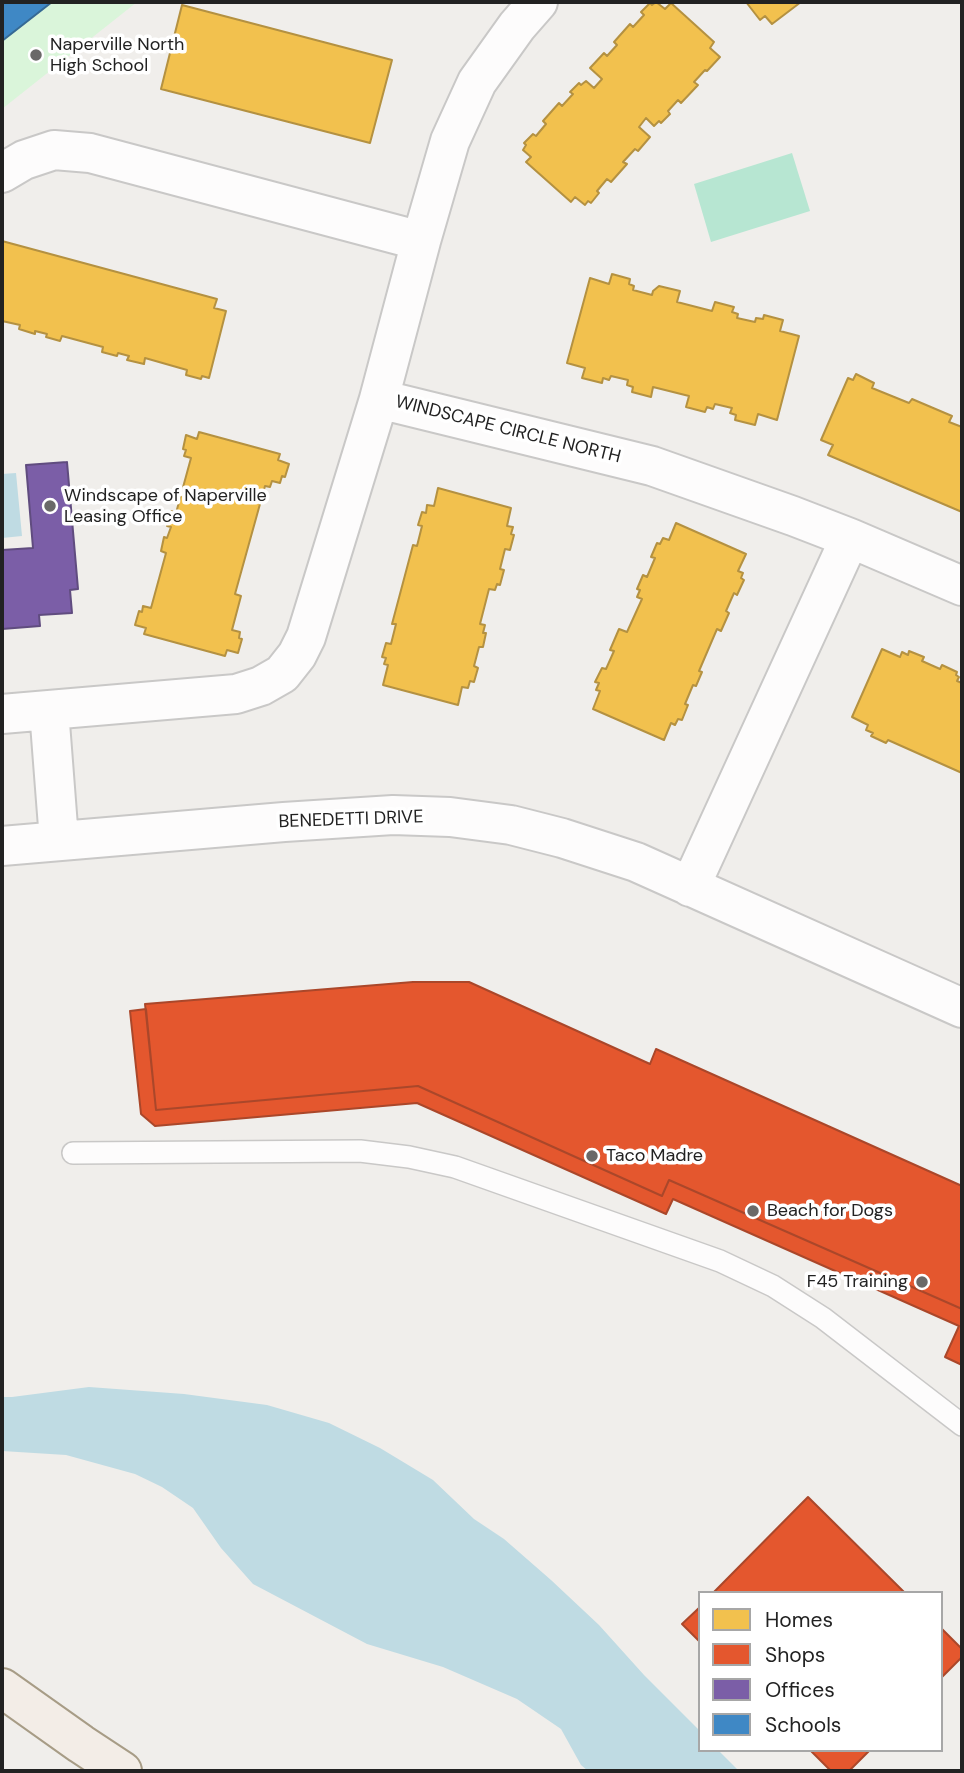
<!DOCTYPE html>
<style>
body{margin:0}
#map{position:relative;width:964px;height:1773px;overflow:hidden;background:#f0eeeb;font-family:"DM Sans",sans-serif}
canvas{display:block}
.frame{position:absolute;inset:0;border:4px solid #222;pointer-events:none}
.legend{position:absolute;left:698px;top:1591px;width:245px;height:161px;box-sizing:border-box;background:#fff;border:2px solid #a7a7a7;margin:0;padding:9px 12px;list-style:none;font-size:21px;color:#222}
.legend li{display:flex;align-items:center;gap:14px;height:35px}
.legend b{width:35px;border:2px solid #a7a7a7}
</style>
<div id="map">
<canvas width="964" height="1773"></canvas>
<div class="frame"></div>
<ul class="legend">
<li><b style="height:19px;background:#f2c14e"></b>Homes</li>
<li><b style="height:19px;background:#e4572e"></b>Shops</li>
<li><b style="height:19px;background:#7b5ea7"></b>Offices</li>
<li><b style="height:19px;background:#3f88c5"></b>Schools</li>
</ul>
</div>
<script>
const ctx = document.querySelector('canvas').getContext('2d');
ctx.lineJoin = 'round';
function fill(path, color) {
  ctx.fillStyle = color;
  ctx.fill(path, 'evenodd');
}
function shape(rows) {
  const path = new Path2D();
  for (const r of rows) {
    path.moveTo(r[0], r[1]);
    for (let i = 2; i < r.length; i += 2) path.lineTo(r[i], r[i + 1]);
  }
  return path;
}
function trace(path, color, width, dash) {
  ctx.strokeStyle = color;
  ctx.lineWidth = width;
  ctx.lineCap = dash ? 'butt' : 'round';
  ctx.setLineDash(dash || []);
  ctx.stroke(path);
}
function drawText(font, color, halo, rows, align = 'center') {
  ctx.font = font + ' "DM Sans",sans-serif';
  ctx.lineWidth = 7;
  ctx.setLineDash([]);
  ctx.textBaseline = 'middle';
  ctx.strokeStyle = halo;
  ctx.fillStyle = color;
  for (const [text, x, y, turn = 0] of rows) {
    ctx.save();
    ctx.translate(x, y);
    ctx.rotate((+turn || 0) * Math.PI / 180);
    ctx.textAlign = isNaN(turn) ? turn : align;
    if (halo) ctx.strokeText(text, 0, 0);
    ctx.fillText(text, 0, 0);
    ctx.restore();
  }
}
fill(shape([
 [2,2,137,2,2,109]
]), '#daf5da');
fill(shape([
 [792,153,810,211,711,242,694,184]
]), '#b7e6d2');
fill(shape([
 [16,473,22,536,2,538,2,474],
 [89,1387,184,1394,267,1405,329,1423,380,1448,433,1480,474,1519,504,1539,551,1580,599,1625,644,1675,700,1731,700,1750,718,1750,739,1771,588,1771,581,1765,561,1729,517,1699,443,1667,367,1644,253,1584,221,1548,193,1508,162,1487,135,1474,66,1455,2,1451,2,1397,12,1397]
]), '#bfdbe3');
const homes = shape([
 [656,2,665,9,671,3,714,42,710,48,720,57,707,71,705,70,694,82,698,85,681,103,678,100,668,111,670,114,661,123,659,121,654,126,646,118,639,127,650,137,638,151,635,149,623,162,627,164,611,182,607,179,597,191,599,193,591,203,588,201,585,205,575,197,571,202,526,162,531,157,523,150,526,145,524,143,533,134,536,136,546,124,543,121,559,103,562,106,573,94,570,92,579,83,581,85,586,81,594,88,602,79,590,68,604,53,607,56,617,45,614,42,630,24,633,27,644,15,641,12,650,3,652,5,656,2],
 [746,2,801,2,772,24,765,16,760,20,746,2],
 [182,5,392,60,370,143,161,89,182,5],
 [2,241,217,299,214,308,226,311,209,378,202,376,201,379,186,375,187,370,145,358,144,364,127,360,129,356,118,353,117,356,102,352,103,347,62,336,60,341,46,337,47,334,35,331,35,334,19,329,20,325,2,321,2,241],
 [612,274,630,279,629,284,634,286,633,290,652,295,653,291,659,286,680,291,677,302,712,311,715,302,734,307,732,312,738,314,737,318,755,322,756,318,763,319,764,315,783,320,780,331,799,336,777,420,758,414,755,425,735,420,736,415,730,413,732,408,715,404,713,409,707,407,705,412,686,407,689,396,653,387,651,397,632,392,633,387,627,385,628,380,611,376,609,380,603,378,602,383,582,378,585,368,567,363,590,278,609,284,612,274],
 [856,374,874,383,872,388,909,403,912,399,952,416,949,422,962,427,962,512,828,455,833,445,821,440,848,378,853,380,856,374],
 [199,432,280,454,278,460,289,464,285,477,282,476,280,483,272,481,270,487,265,486,235,594,241,596,232,630,240,632,239,638,242,639,238,653,227,650,225,656,144,634,146,628,135,625,139,611,142,612,143,606,151,608,166,553,161,551,164,537,167,538,171,527,167,526,171,511,176,513,191,458,184,456,186,450,183,449,186,435,197,439,199,432],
 [438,488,511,508,507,526,513,527,511,534,514,535,510,550,505,549,500,569,504,570,500,585,497,584,495,590,489,589,480,624,485,625,483,633,486,633,483,647,479,647,474,666,478,668,474,682,470,681,468,688,462,687,458,705,383,685,388,665,384,664,386,658,382,657,386,643,391,644,396,624,392,624,413,545,417,546,422,526,418,525,422,512,426,513,427,505,434,506,438,488],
 [676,523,746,554,738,571,743,573,741,578,744,580,737,595,734,593,726,611,729,613,721,631,717,629,699,671,702,672,696,686,693,685,685,704,688,705,682,720,678,719,675,725,671,723,664,740,593,709,600,691,596,690,599,683,595,682,602,668,606,669,614,651,610,650,619,629,627,632,642,599,637,597,640,590,637,589,643,575,647,577,655,558,651,557,657,543,660,544,663,538,669,540,676,523],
 [882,649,900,657,902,652,908,655,909,651,924,657,922,661,940,669,942,665,957,672,956,675,959,677,957,681,962,683,962,773,888,740,886,743,871,736,873,733,866,730,868,725,852,717,882,649]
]);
fill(homes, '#f2c14e');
trace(homes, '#b49141', 2);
const shops = shape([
 [413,982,469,982,650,1064,656,1049,962,1186,962,1309,669,1180,662,1196,418,1086,156,1110,145,1004,413,982],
 [146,1009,156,1110,418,1086,662,1196,669,1180,962,1309,961,1345,962,1346,962,1365,945,1357,959,1326,673,1199,666,1214,417,1103,155,1126,141,1114,130,1011,146,1009],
 [808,1497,905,1593,713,1593,808,1497],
 [700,1607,700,1642,682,1624,700,1607],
 [941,1628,962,1649,962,1657,941,1678,941,1628],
 [810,1750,870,1750,849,1771,831,1771,810,1750]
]);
fill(shops, '#e4572e');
trace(shops, '#aa472a', 2);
const offices = shape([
 [67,462,78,589,70,590,72,613,39,615,40,626,2,629,2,550,33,548,26,465,67,462]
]);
fill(offices, '#7b5ea7');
trace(offices, '#604c7f', 2);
const schools = shape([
 [2,2,52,2,2,41,2,2]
]);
fill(schools, '#3f88c5');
trace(schools, '#366994', 2);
const service = shape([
 [73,1153,360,1151,409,1157,455,1167,720,1261,773,1286,823,1318,962,1425]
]);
const minor = shape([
 [538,2,517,26,477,82,450,141,421,241,379,399,652,466,793,516,850,538,962,586],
 [2,173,24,160,54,150,90,153,421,241],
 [49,710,59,840],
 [2,714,236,694,261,686,282,674,297,655,306,637,379,399],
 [2,846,284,822,393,815,450,817,511,825,562,838,636,862,962,1008],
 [690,887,850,538]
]);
const primary = shape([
 [2,1688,81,1744,122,1771]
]);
trace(service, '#c9c8c7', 24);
trace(minor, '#c9c8c7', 42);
trace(primary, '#a79c86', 42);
trace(service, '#fdfcfc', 21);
trace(minor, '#fdfcfc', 38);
trace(primary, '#f3ede7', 38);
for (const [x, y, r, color] of [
 [36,55,7,"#6a6968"],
 [50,506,7,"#6a6968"],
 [592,1156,7,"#6a6968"],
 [753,1211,7,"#6a6968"],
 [922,1282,7,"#6a6968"]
]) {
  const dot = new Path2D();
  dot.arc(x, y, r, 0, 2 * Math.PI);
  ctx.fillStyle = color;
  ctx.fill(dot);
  trace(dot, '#fff', 2.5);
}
drawText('18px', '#222', '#fff', [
 ["Naperville North",50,45],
 ["High School",50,66],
 ["Windscape of Naperville",64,496],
 ["Leasing Office",64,517],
 ["Taco Madre",606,1156],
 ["Beach for Dogs",767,1211],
 ["F45 Training",908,1282,"right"]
], 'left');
drawText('18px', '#222', '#fff', [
 ["WINDSCAPE CIRCLE NORTH",508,430,14],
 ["BENEDETTI DRIVE",351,820,-2]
]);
</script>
